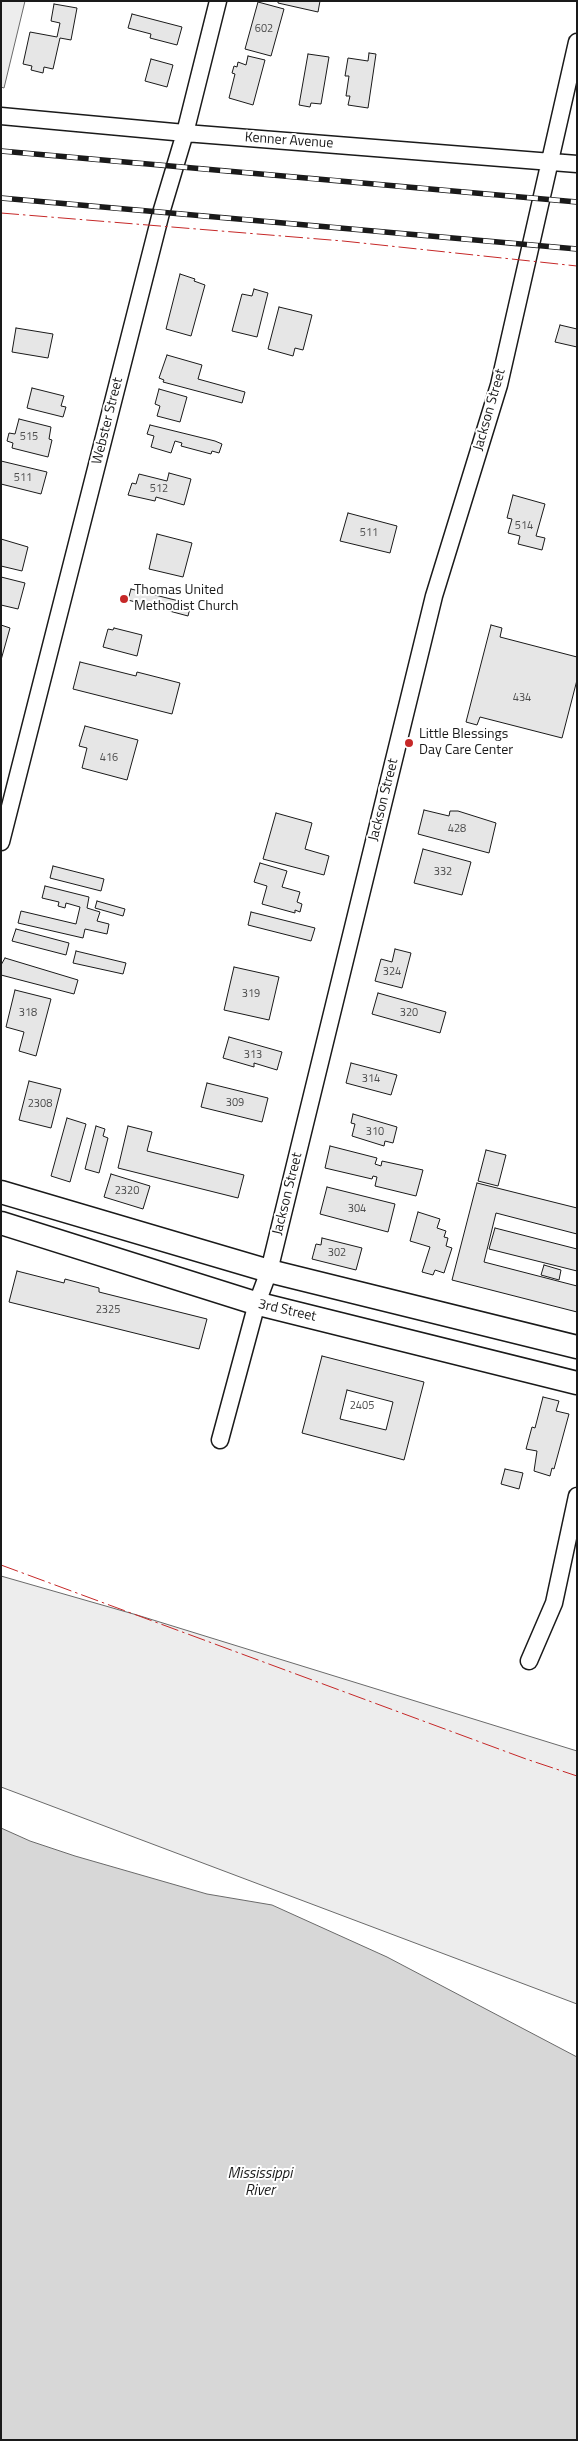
<!DOCTYPE html>
<style>
body{margin:0}
#map{position:relative;width:578px;height:2441px;overflow:hidden;background:#fff;font-family:"Titillium Web",sans-serif}
canvas{display:block}
.frame{position:absolute;inset:0;border:2px solid #1a1a1a;pointer-events:none}
</style>
<div id="map">
<canvas width="578" height="2441"></canvas>
<div class="frame"></div>
</div>
<script>
const ctx = document.querySelector('canvas').getContext('2d');
ctx.lineJoin = 'round';
function fill(path, color) {
  ctx.fillStyle = color;
  ctx.fill(path, 'evenodd');
}
function shape(rows) {
  const path = new Path2D();
  for (const r of rows) {
    path.moveTo(r[0], r[1]);
    for (let i = 2; i < r.length; i += 2) path.lineTo(r[i], r[i + 1]);
  }
  return path;
}
function trace(path, color, width, dash) {
  ctx.strokeStyle = color;
  ctx.lineWidth = width;
  ctx.lineCap = dash ? 'butt' : 'round';
  ctx.setLineDash(dash || []);
  ctx.stroke(path);
}
function drawText(font, color, halo, rows, align = 'center') {
  ctx.font = font + ' "Titillium Web",sans-serif';
  ctx.lineWidth = 4;
  ctx.setLineDash([]);
  ctx.textBaseline = 'middle';
  ctx.strokeStyle = halo;
  ctx.fillStyle = color;
  for (const [text, x, y, turn = 0] of rows) {
    ctx.save();
    ctx.translate(x, y);
    ctx.rotate((+turn || 0) * Math.PI / 180);
    ctx.textAlign = isNaN(turn) ? turn : align;
    if (halo) ctx.strokeText(text, 0, 0);
    ctx.fillText(text, 0, 0);
    ctx.restore();
  }
}
const built = shape([
 [1,1,25,1,4,88,1,87,1,1],
 [1,1576,137,1615,577,1751,577,2004,1,1787,1,1576]
]);
fill(built, '#ededed');
trace(built, '#6a6a6a', 1);
const water = shape([
 [1,1828,30,1841,75,1856,207,1894,272,1905,387,1957,577,2057,577,2440,1,2440,1,1828]
]);
fill(water, '#d7d7d7');
trace(water, '#6a6a6a', 1);
const building = shape([
 [278,1,320,1,318,12,278,3,278,1],
 [258,2,284,9,271,56,245,49,258,2],
 [54,4,77,8,71,40,60,38,53,69,44,67,43,73,31,70,32,66,23,64,30,32,57,37,60,23,51,21,54,4],
 [132,14,182,27,177,45,150,38,151,34,128,28,132,14],
 [369,53,376,54,368,108,348,105,350,96,346,96,349,76,345,76,348,58,368,61,369,53],
 [308,54,329,57,321,104,311,103,310,107,299,105,308,54],
 [248,56,265,60,253,105,229,98,235,74,232,73,234,66,237,67,238,62,246,65,248,56],
 [151,59,173,65,167,87,145,81,151,59],
 [180,274,195,279,194,281,205,285,191,336,166,329,180,274],
 [254,289,268,293,257,337,232,331,242,294,252,296,254,289],
 [279,307,312,315,303,350,295,348,293,356,268,349,279,307],
 [560,325,577,329,577,347,555,342,560,325],
 [16,328,53,334,48,358,12,352,16,328],
 [167,355,202,365,198,379,245,392,242,403,163,382,164,380,159,378,167,355],
 [32,388,64,396,61,406,66,407,63,417,27,408,32,388],
 [159,389,187,397,180,422,157,416,160,406,155,404,159,389],
 [19,419,51,427,49,439,52,440,48,457,12,448,13,443,7,441,9,433,15,434,19,419],
 [150,425,215,441,222,444,219,453,212,451,211,454,181,446,182,443,175,441,171,453,151,447,154,436,147,434,150,425],
 [1,461,47,472,41,494,1,484,1,461],
 [169,473,191,479,184,505,156,497,155,501,128,495,132,483,136,484,139,474,167,481,169,473],
 [513,495,545,504,536,536,545,538,542,550,518,544,520,536,508,533,512,519,507,518,513,495],
 [348,513,397,526,390,553,340,541,348,513],
 [157,534,192,543,183,577,149,569,157,534],
 [1,539,28,547,22,571,1,566,1,539],
 [1,577,25,583,18,609,1,605,1,577],
 [131,589,191,604,188,616,128,600,131,589],
 [1,625,10,628,1,660,1,625],
 [491,625,502,628,500,637,577,657,577,680,562,738,480,717,477,725,466,722,491,625],
 [114,628,142,635,137,656,103,647,108,629,113,630,114,628],
 [80,662,136,676,137,672,180,683,172,714,73,689,80,662],
 [85,726,138,740,127,780,82,768,87,748,79,746,85,726],
 [424,810,449,816,450,811,458,811,496,823,489,853,418,834,424,810],
 [276,813,312,823,305,849,329,856,324,875,263,859,276,813],
 [423,849,471,862,462,895,414,883,423,849],
 [260,863,287,871,282,887,300,892,297,902,302,904,300,912,295,910,295,913,262,904,267,886,254,882,260,863],
 [53,866,104,879,101,891,50,878,53,866],
 [45,886,89,897,87,908,100,912,97,921,109,924,107,934,85,929,83,938,18,923,21,911,76,924,80,907,66,903,65,908,58,906,59,902,42,898,45,886],
 [97,901,125,909,123,916,95,908,97,901],
 [251,912,315,928,311,941,248,925,251,912],
 [16,929,69,943,66,955,12,941,16,929],
 [395,949,411,953,402,988,375,981,381,959,392,962,395,949],
 [76,951,126,963,123,974,73,963,76,951],
 [5,958,78,980,74,994,1,975,1,965,5,958],
 [234,967,279,977,269,1020,224,1010,234,967],
 [15,990,51,999,36,1056,19,1051,24,1032,6,1027,15,990],
 [378,993,446,1012,440,1033,372,1014,378,993],
 [229,1037,282,1052,277,1070,254,1063,254,1067,223,1058,229,1037],
 [351,1063,397,1075,391,1095,346,1083,351,1063],
 [29,1081,61,1089,51,1128,19,1120,29,1081],
 [207,1083,268,1098,262,1122,201,1107,207,1083],
 [353,1114,397,1127,393,1143,385,1141,384,1146,352,1136,355,1124,351,1123,353,1114],
 [67,1118,86,1124,70,1182,51,1176,67,1118],
 [96,1126,105,1129,103,1136,108,1138,99,1173,85,1169,96,1126],
 [128,1126,152,1132,147,1151,244,1175,238,1198,118,1168,128,1126],
 [330,1146,377,1158,375,1164,381,1166,382,1161,423,1170,416,1196,375,1186,377,1177,373,1176,372,1179,325,1168,330,1146],
 [486,1150,506,1155,498,1186,478,1181,486,1150],
 [111,1174,150,1186,143,1209,104,1197,111,1174],
 [477,1183,577,1208,577,1234,496,1213,484,1262,577,1286,577,1312,452,1280,477,1183],
 [327,1187,395,1204,388,1232,320,1214,327,1187],
 [418,1212,440,1219,437,1228,446,1231,444,1237,448,1238,446,1246,452,1248,444,1273,435,1270,433,1275,422,1272,430,1247,410,1241,418,1212],
 [495,1228,577,1249,577,1271,489,1249,495,1228],
 [322,1238,362,1248,356,1270,312,1259,316,1244,321,1245,322,1238],
 [544,1265,561,1270,559,1280,541,1275,544,1265],
 [17,1271,64,1283,65,1279,99,1288,99,1292,207,1319,199,1349,9,1302,17,1271],
 [322,1356,424,1382,404,1460,302,1433,322,1356],
 [347,1390,393,1402,386,1430,340,1419,347,1390],
 [543,1397,559,1401,556,1411,569,1414,554,1469,552,1468,550,1476,534,1471,537,1451,526,1449,532,1427,535,1428,543,1397],
 [505,1469,523,1473,519,1489,501,1484,505,1469]
]);
fill(building, '#e6e6e6');
trace(building, '#1a1a1a', 1);
const street = shape([
 [1,116,185,133,577,164],
 [1,842,161,213,185,133,218,1],
 [220,1440,257,1303,269,1271,434,596,499,385,577,42],
 [529,1661,554,1603,577,1496]
]);
const secondary = shape([
 [1,1192,269,1271,577,1347],
 [1,1223,255,1303,577,1383]
]);
trace(street, '#1a1a1a', 19);
trace(secondary, '#1a1a1a', 25);
trace(street, '#fff', 16);
trace(secondary, '#fff', 22);
const rail = shape([
 [1,151,577,202],
 [1,198,577,249]
]);
trace(rail, '#1a1a1a', 5.5);
trace(rail, '#fff', 4, [11]);
trace(shape([
 [1,213,343,241,577,266],
 [1,1565,526,1759,577,1776]
]), '#c62828', 1, [18, 4, 2.5, 4]);
for (const [x, y, r, color] of [
 [124,599,5,"#c62828"],
 [409,743,5,"#c62828"]
]) {
  const dot = new Path2D();
  dot.arc(x, y, r, 0, 2 * Math.PI);
  ctx.fillStyle = color;
  ctx.fill(dot);
  trace(dot, '#fff', 2);
}
drawText('11px', '#4d4d4d', null, [
 ["602",264,29],
 ["515",29,437],
 ["511",23,478],
 ["512",159,489],
 ["514",524,526],
 ["511",369,533],
 ["434",522,698],
 ["416",109,758],
 ["428",457,829],
 ["332",443,872],
 ["324",392,972],
 ["319",251,994],
 ["318",28,1013],
 ["320",409,1013],
 ["313",253,1055],
 ["314",371,1079],
 ["309",235,1103],
 ["2308",40,1104],
 ["310",375,1132],
 ["2320",127,1191],
 ["304",357,1209],
 ["302",337,1253],
 ["2325",108,1310],
 ["2405",362,1406]
]);
drawText('14px', '#1a1a1a', '#fff', [
 ["Kenner Avenue",289,141,4],
 ["Jackson Street",490,410,-74],
 ["Webster Street",108,421,-76],
 ["Jackson Street",384,800,-76],
 ["Jackson Street",288,1194,-76],
 ["3rd Street",287,1311,13]
]);
drawText('14px', '#1a1a1a', '#fff', [
 ["Thomas United",134,591],
 ["Methodist Church",134,607],
 ["Little Blessings",419,735],
 ["Day Care Center",419,751]
], 'left');
drawText('italic 15px', '#1a1a1a', '#fff', [
 ["Mississippi",260,2174],
 ["River",260,2191]
]);
</script>
